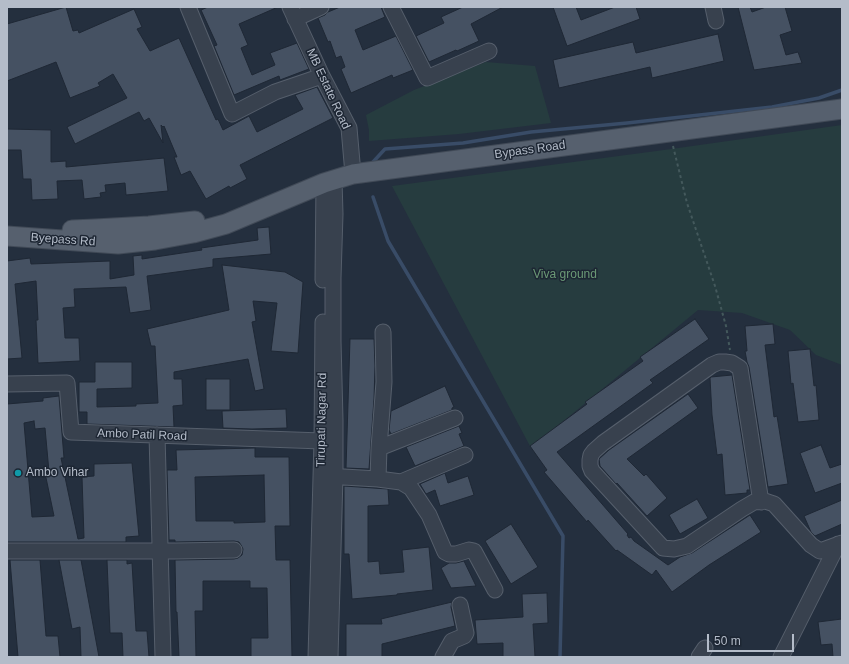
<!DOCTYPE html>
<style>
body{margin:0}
#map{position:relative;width:849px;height:664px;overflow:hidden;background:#242f3e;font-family:Helvetica,sans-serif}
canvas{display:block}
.frame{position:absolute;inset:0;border:8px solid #b4bcc9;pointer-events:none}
.scale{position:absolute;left:707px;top:634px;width:87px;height:18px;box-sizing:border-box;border:2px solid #b4bcc9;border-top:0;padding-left:5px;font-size:12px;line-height:14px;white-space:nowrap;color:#b4bcc9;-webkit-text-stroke:3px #1d2633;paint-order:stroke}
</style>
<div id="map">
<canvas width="849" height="664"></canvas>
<div class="frame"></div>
<div class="scale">50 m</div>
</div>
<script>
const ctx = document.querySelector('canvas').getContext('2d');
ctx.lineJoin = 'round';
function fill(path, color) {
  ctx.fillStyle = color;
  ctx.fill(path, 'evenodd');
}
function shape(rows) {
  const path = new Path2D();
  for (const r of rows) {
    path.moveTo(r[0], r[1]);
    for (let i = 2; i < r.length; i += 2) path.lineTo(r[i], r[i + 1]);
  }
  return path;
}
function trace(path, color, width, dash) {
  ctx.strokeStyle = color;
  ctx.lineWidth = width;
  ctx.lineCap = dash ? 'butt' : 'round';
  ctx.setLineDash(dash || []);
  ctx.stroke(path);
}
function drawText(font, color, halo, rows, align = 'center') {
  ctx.font = font + ' Helvetica,sans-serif';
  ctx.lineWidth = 3;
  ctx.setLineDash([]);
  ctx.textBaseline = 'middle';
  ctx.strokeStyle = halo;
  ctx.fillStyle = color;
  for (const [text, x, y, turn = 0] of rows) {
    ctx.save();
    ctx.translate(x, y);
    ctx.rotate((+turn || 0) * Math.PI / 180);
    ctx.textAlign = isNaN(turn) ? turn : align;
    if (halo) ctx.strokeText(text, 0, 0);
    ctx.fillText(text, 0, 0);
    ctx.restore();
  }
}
fill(shape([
 [486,62,535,66,551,123,459,134,369,141,369,130,366,115,414,90],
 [842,125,842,365,816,355,790,330,742,313,698,310,531,448,392,186,664,150]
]), '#263c3f');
trace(shape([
 [373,162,385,149,463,143,531,132,627,123,772,107,819,98,842,90],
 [373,197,388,241,563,536,560,657]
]), '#394c67', 3.5);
const building = shape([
 [66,7,73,31,78,30,79,33,134,9,142,27,137,29,150,51,179,38,216,120,218,119,223,130,249,116,257,132,303,109,295,95,317,87,333,118,240,165,247,179,230,188,229,186,206,199,190,171,181,175,174,157,177,157,164,126,163,127,161,125,163,143,149,118,144,121,139,112,75,144,67,127,127,98,113,74,98,83,100,86,70,98,56,62,7,81,7,24,66,7],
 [208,7,278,7,239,24,248,45,241,48,252,75,275,65,270,53,297,43,309,69,280,80,279,76,234,95,214,46,217,45,201,10,208,7],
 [340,7,381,7,385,17,355,30,363,50,396,36,413,70,393,78,392,75,351,93,341,69,345,67,341,56,336,58,330,41,328,42,318,18,325,15,328,12,340,7],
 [463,7,503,7,471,24,479,41,457,51,456,50,429,62,416,36,444,23,441,17,463,7],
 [553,7,576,7,581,20,615,7,636,7,640,19,567,46,553,7],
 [738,7,750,7,752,12,766,7,785,7,792,31,780,35,786,55,798,52,802,63,754,70,738,7],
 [718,34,724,61,652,78,650,67,559,88,553,60,633,42,636,53,718,34],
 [7,129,51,130,51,162,66,161,66,167,164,158,168,191,126,195,125,183,105,185,106,192,100,193,101,197,84,199,82,180,57,181,58,199,32,200,31,179,23,179,21,150,7,150,7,129],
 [269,227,271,254,213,259,213,267,147,276,151,310,130,313,126,287,74,289,75,307,63,308,65,338,79,338,80,361,38,363,36,320,38,320,36,281,15,284,22,358,7,359,7,261,30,258,31,264,110,261,110,279,134,275,133,256,142,255,142,259,202,250,201,248,258,240,257,228,269,227],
 [222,265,285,272,303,282,298,353,271,351,277,303,253,301,256,321,252,322,264,389,255,391,248,359,174,372,174,379,182,379,183,405,173,406,174,427,87,424,87,412,79,412,79,382,95,382,95,362,132,362,132,388,97,389,97,407,136,406,136,404,158,403,155,346,151,346,147,329,229,310,222,265],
 [695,319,709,339,650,380,653,383,557,452,628,534,627,535,629,538,631,537,634,541,668,565,680,557,692,553,750,515,761,532,709,565,672,592,656,570,652,575,617,550,616,551,588,520,587,522,544,472,547,470,530,446,587,404,585,402,643,361,640,357,695,319],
 [773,324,775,344,765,345,774,417,777,416,788,484,768,487,749,367,747,362,745,351,747,351,745,326,773,324],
 [350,339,374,339,375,366,374,399,369,469,346,468,350,339],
 [810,349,814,386,816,385,819,420,798,422,793,383,791,384,788,351,810,349],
 [732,375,750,490,747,490,747,493,725,495,722,454,717,455,712,415,710,378,711,377,732,375],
 [206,379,230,379,230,410,206,410,206,379],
 [445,386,454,407,452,408,452,410,391,434,389,430,391,411,445,386],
 [688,394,698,408,627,459,644,476,646,474,667,498,647,516,617,483,616,484,600,466,599,459,609,450,688,394],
 [59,396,64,458,61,458,78,539,84,538,82,477,94,476,94,464,132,463,139,536,126,537,126,542,7,542,7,404,43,401,43,398,59,396],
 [34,421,35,429,45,428,49,472,45,473,54,516,32,517,24,423,34,421],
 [286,409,287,428,252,429,223,428,222,411,286,409],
 [459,426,462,433,459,434,464,446,415,466,406,447,459,426],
 [821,445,830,468,842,464,842,483,815,493,800,453,821,445],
 [255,448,255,457,289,457,290,526,275,526,276,560,290,560,292,657,251,657,251,638,268,638,267,588,250,588,250,581,203,581,203,611,195,611,196,657,179,657,177,612,176,612,175,560,234,559,238,558,242,555,243,549,241,545,239,542,234,541,175,542,175,540,169,540,167,470,177,470,176,450,255,448],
 [264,475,265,522,234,523,234,521,196,521,195,477,264,475],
 [445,473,448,483,468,476,474,495,440,506,435,490,426,494,420,484,445,473],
 [344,486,388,489,389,505,368,506,368,562,379,561,380,574,404,572,402,550,429,547,433,590,397,594,397,595,352,599,349,554,344,554,344,486],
 [697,499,708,518,680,534,669,515,697,499],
 [842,500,842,524,815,536,811,532,804,516,842,500],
 [511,524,538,567,511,584,485,541,511,524],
 [10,560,40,560,46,636,58,636,60,657,18,657,10,560],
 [59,560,81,560,99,657,81,657,80,627,72,629,59,560],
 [107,560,127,560,127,564,132,563,136,631,147,631,149,657,123,657,122,633,110,633,107,560],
 [464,561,476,586,451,588,441,568,449,563,456,563,464,561],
 [547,593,548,623,533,624,535,657,503,657,503,643,477,644,475,620,523,617,522,594,547,593],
 [452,602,451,607,455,626,382,644,382,657,346,657,346,624,382,624,381,619,452,602],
 [842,619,842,657,833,657,832,644,821,645,818,622,842,619]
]);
fill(building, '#455162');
trace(building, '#1f2835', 1);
const minor = shape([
 [188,7,232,114,275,92,322,76],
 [290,7,322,76,349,128,353,174],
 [391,7,427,78,489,51],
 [713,7,716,21],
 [295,19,321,7],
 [323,280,324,183],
 [7,384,67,383,71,432,322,441],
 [157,435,163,657],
 [379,448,455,418],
 [326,476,378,479,401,482,411,488,429,515,445,552,449,554,456,554,469,550,474,551,495,590],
 [378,479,379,448,384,382,383,332],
 [401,482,465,455],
 [761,502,740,368,732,363,725,362,719,362,712,365,603,443,594,451,591,455,590,460,590,466,592,471,663,548,674,549,687,546,742,509,754,502,765,501,774,504,811,545,820,551,842,543],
 [7,551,176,551,234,550],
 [316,657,322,441,323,322],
 [330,657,335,476,335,420,333,341,333,278,335,214,334,180],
 [443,657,452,641,464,636,466,633,460,605],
 [699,657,705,648],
 [781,657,838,544]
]);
const major = shape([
 [72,230,95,229,149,226,195,221],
 [7,236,118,244,155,240,193,233,226,224,324,183,353,174,842,109]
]);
trace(minor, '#565f6c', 17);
trace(major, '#414a57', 21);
trace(shape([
 [673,146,687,203,715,286,726,326,730,350]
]), '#44595c', 2, [3, 3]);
trace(minor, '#38414e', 15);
trace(major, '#56606e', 19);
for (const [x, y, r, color] of [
 [18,473,4,"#0f9aa8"]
]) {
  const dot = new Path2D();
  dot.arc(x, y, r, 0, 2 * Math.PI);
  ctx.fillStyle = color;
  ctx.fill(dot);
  trace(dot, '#1d2633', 1.5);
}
drawText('12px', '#b4bcc9', '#1d2633', [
 ["MB Estate Road",328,89,65],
 ["Bypass Road",530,150,-8],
 ["Byepass Rd",63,240,4],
 ["Tirupati Nagar Rd",322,420,-89],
 ["Ambo Patil Road",142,435,2]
]);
drawText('12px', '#6b9a76', '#1d2633', [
 ["Viva ground",565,275]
]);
drawText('12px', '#b4bcc9', '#1d2633', [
 ["Ambo Vihar",26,473]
], 'left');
</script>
